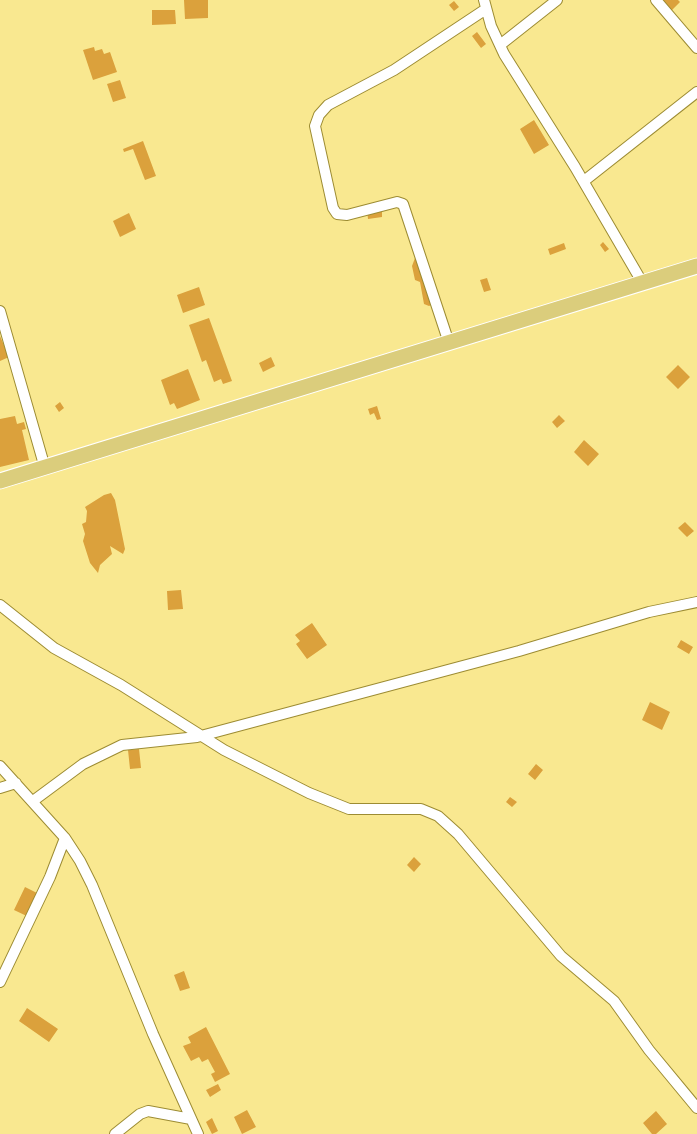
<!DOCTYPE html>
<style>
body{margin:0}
canvas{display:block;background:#f9e890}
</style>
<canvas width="697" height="1134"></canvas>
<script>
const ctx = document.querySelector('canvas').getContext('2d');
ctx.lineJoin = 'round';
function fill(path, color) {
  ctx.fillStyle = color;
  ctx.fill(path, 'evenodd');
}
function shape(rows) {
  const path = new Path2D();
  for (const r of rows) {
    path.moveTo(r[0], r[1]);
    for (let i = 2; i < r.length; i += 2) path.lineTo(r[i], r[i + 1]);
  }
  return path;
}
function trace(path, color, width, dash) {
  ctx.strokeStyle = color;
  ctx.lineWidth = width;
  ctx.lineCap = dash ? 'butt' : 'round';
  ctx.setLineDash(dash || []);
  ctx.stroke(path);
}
fill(shape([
 [184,0,208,0,208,18,185,19],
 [657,0,678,0,680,2,670,12],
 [454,1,459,7,454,11,449,5],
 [152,10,175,10,176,24,152,25],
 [477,32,486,44,481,48,472,36],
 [94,47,95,51,102,49,104,54,110,52,117,72,93,80,83,50],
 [120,80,126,98,113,102,107,84],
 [534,120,549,145,534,154,520,129],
 [143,141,156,176,145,180,133,149,124,152,123,149],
 [382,209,382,217,368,219,367,210],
 [129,213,136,229,120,237,113,221],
 [421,242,436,303,429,306,424,304,420,282,415,280,412,266],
 [603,242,609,249,605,252,600,245],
 [564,243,566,249,550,255,548,249],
 [487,278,491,290,484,292,480,280],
 [199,287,205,305,183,313,177,295],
 [209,318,232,381,223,384,221,379,214,382,206,360,202,362,189,325],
 [0,336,9,357,0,361],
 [271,357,275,366,263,372,259,363],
 [678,365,690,377,678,389,666,377],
 [188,369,200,400,177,409,174,403,170,405,161,380],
 [60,402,64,408,59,412,55,406],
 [377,406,381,419,377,420,374,413,370,415,368,409],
 [559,415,565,421,557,428,552,422],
 [15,416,17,424,24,422,26,429,22,430,29,460,0,467,0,419],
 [584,440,599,454,588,466,574,452],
 [111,493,115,500,125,549,123,554,110,546,112,554,100,565,98,573,90,563,83,541,85,534,82,524,86,522,87,511,85,507,104,495],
 [685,522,694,531,687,537,678,528],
 [181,590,183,609,168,610,167,591],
 [312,623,327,645,307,659,296,644,300,641,295,635],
 [681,640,693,647,689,654,677,647],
 [650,702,670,712,662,730,642,720],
 [139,749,141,768,130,769,128,750],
 [536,764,543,770,535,780,528,774],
 [510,797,517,802,512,807,506,802],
 [414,857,421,864,414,872,407,865],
 [25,887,41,895,31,918,14,910],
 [184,971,190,988,180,991,174,975],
 [27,1008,58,1029,49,1042,19,1021],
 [206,1027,230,1074,215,1082,211,1074,215,1072,208,1059,202,1062,199,1057,191,1061,183,1046,191,1043,188,1037],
 [218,1084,221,1090,210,1097,206,1090],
 [247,1110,256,1127,242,1134,234,1117],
 [656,1111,667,1124,656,1134,652,1134,643,1123],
 [212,1118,218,1131,212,1134,206,1122]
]), '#dba13c');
const street = shape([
 [484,0,491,26,504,54,575,167,642,282],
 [656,0,697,48],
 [500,45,557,0],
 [584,181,697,92],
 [0,311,45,468],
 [449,343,403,204,397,202,347,215,337,214,333,208,315,126,319,115,328,105,394,70,486,9],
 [0,605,54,648,121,685,224,750,309,793,349,809,421,809,438,816,458,834,561,956,614,1001,649,1050,697,1108],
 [0,766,65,838,80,861,92,885,153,1034,198,1134],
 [0,788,16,783],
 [33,801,83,764,122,745,197,737,519,651,649,612,697,602],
 [0,982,50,877,65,838],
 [115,1134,140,1114,148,1111,191,1119]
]);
const primary = shape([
 [0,481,697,266]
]);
trace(street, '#9d8c33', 12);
trace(primary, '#fff', 17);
trace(street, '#fff', 10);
trace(primary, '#dbcd7c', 15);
</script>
